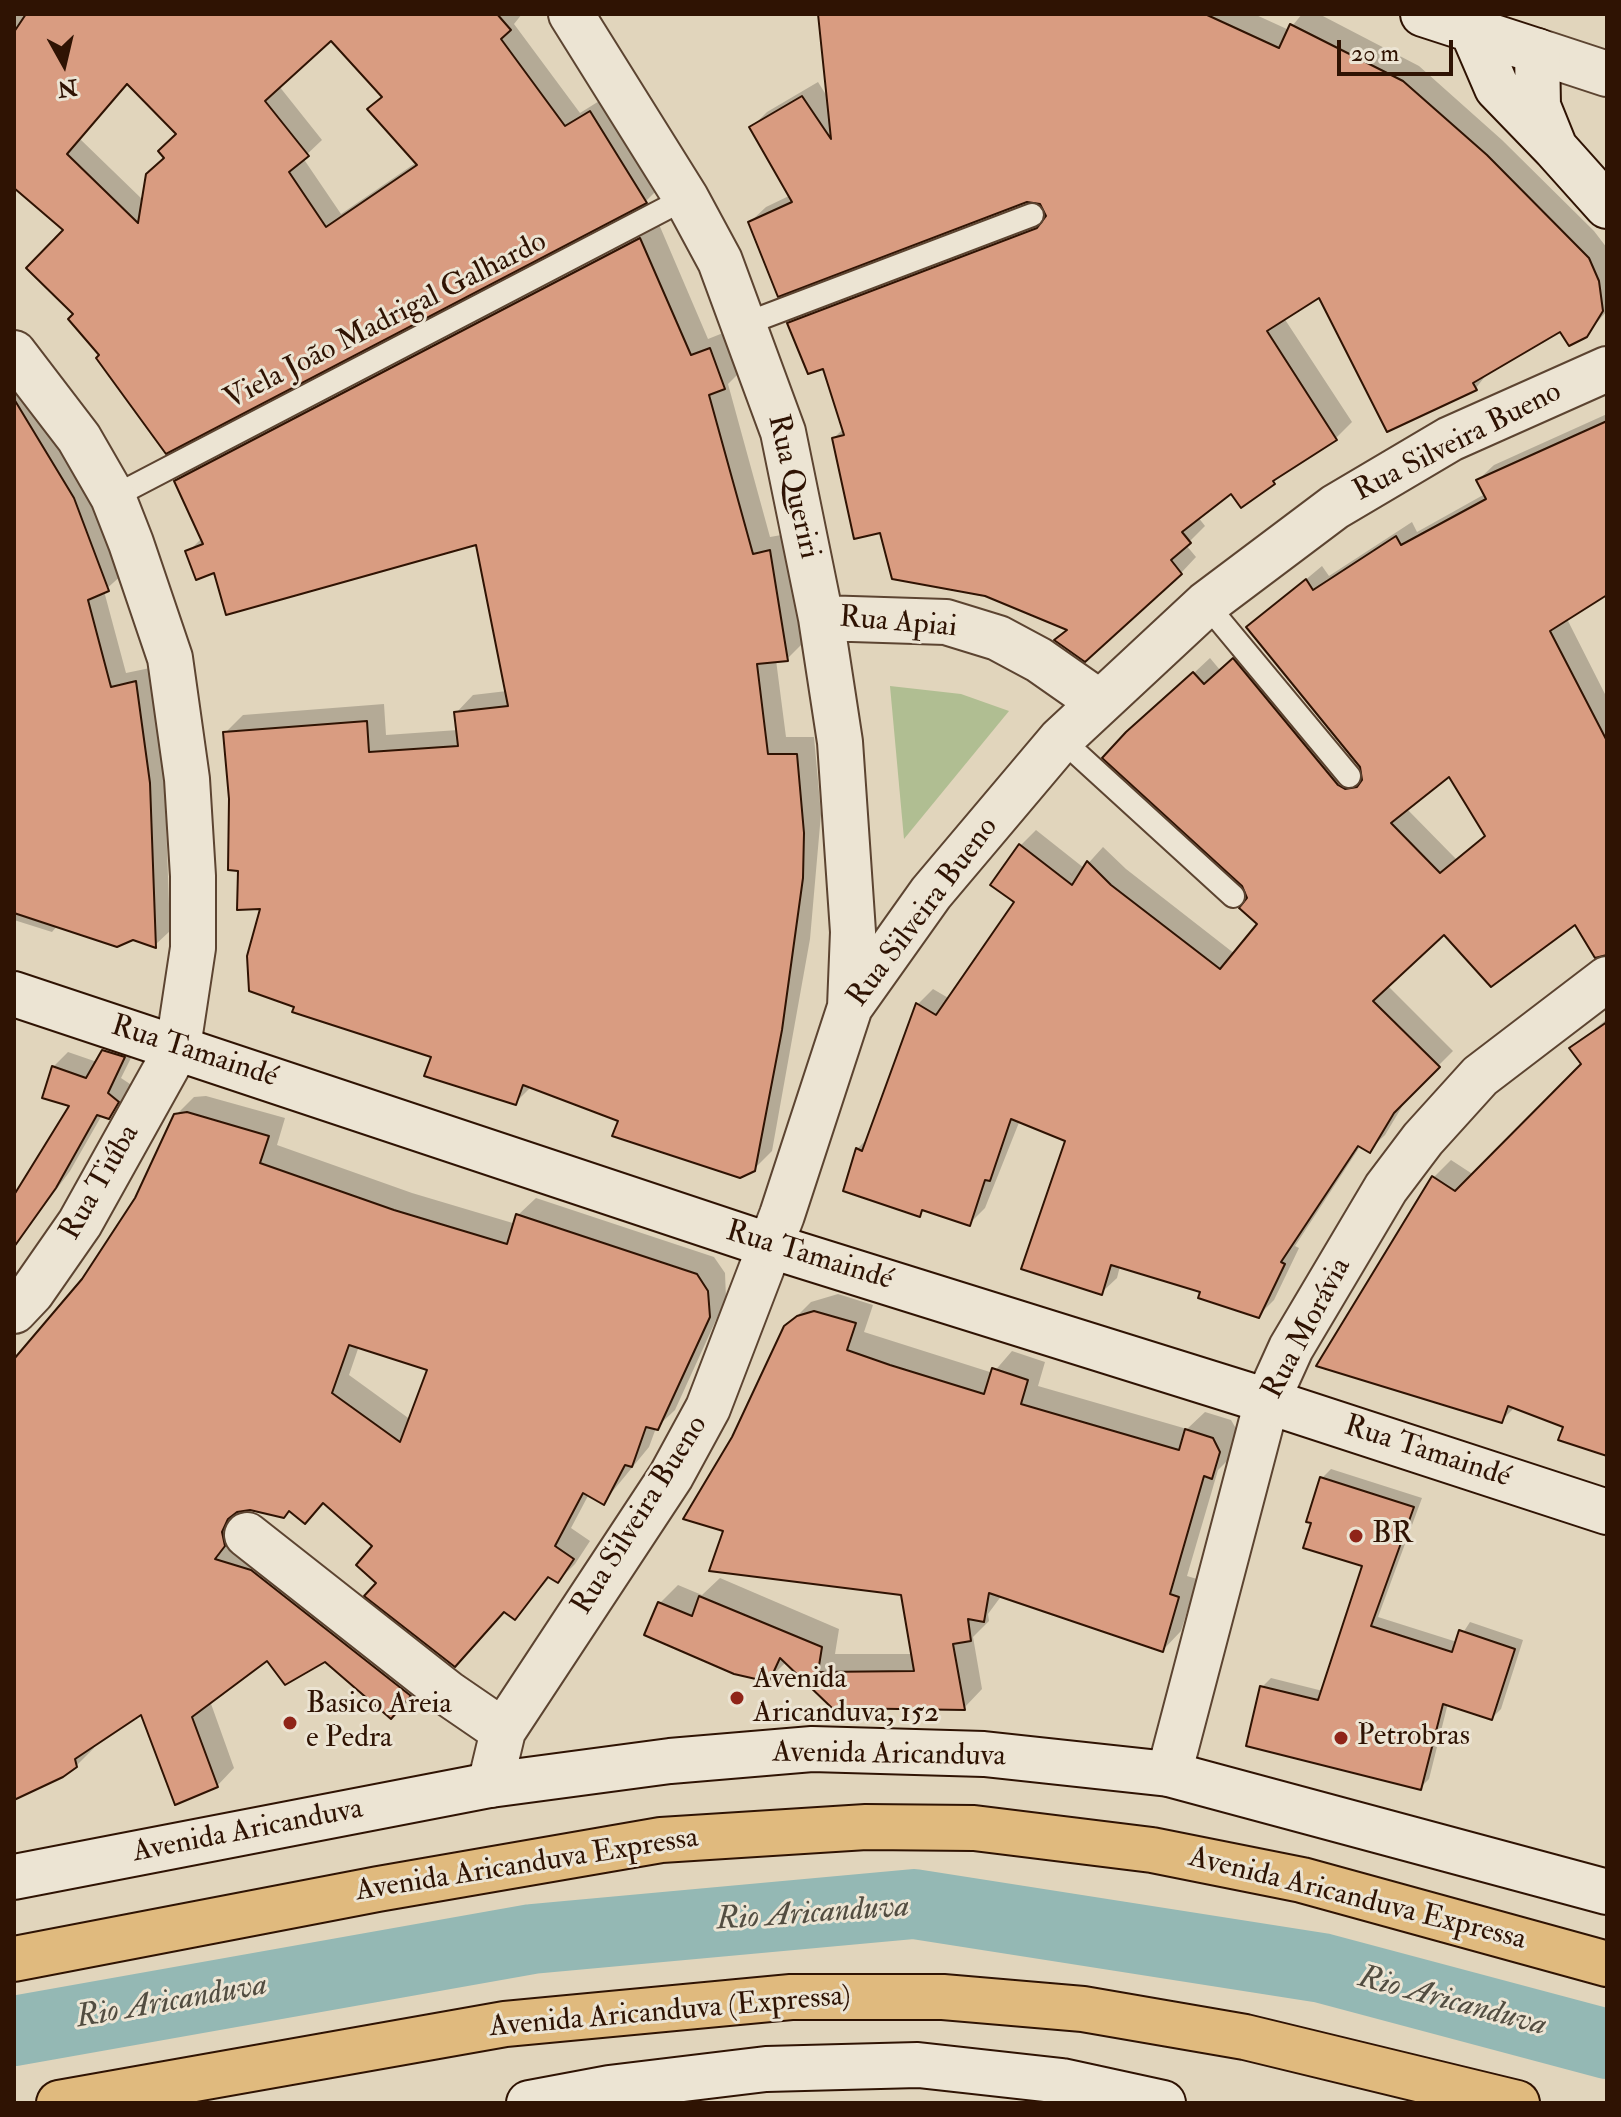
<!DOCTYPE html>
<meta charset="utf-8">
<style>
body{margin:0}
#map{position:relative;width:1621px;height:2117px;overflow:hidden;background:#e1d5bc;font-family:"IM FELL Double Pica",serif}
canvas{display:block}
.frame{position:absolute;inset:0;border:16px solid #2f1303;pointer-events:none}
.north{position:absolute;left:24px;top:24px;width:80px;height:80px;-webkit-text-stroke:6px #ece4d3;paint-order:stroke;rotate:172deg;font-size:22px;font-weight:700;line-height:32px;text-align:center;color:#2f1303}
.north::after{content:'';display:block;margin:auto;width:28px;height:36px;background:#2f1303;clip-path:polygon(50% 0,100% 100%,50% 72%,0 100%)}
.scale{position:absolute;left:1337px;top:40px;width:116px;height:36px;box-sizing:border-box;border:4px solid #2f1303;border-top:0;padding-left:10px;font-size:24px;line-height:28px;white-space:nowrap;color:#2f1303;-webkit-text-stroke:6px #ece4d3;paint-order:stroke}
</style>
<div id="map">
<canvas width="1621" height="2117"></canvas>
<div class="frame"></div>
<div class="north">N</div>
<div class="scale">20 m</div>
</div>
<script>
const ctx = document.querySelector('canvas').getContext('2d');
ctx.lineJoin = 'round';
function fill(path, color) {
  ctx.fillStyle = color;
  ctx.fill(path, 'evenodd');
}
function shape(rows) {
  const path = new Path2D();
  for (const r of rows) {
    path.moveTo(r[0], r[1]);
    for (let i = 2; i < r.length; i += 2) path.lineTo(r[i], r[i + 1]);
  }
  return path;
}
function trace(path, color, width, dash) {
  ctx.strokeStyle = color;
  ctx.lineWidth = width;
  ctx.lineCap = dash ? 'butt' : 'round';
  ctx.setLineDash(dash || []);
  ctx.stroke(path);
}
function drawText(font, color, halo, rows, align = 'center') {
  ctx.font = font + ' "IM FELL Double Pica",serif';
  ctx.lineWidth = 6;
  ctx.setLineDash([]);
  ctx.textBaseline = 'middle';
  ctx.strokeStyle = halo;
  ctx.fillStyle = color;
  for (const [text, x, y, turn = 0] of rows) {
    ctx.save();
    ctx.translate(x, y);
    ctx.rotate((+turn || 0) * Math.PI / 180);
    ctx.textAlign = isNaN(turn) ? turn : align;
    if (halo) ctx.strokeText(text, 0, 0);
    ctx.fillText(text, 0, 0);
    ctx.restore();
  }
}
fill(shape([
 [890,686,961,694,1009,711,904,839]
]), '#b0be92');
fill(shape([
 [14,14,522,14,514,24,580,113,604,98,660,187,646,201,101,355,76,314,66,229,14,185],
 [331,38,384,96,417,162,341,214,303,158,322,140,279,86],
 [128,82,178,134,144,201,80,139],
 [820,14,1254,14,1289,30,1302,14,1319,14,1419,66,1502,140,1594,231,1607,248,1607,311,1585,336,1561,329,1490,370,1476,388,1319,296,1284,318,1352,422,1336,438,1273,482,1232,491,1198,517,1205,526,1186,545,1196,557,1181,573,1057,640,1068,629,882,530,834,438,844,428,824,367,790,323,805,308,1047,216,1043,203,1027,200,750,222,766,207,791,195,751,128,767,112,818,82,828,98],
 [658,222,708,339,728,331,742,370,728,384,770,537,787,534,805,641,787,659,776,660,786,737,814,737,821,814,810,939,772,1151,754,1169,532,1086,516,1102,433,1056,296,1006,262,907,240,869,225,733,243,715,384,704,386,735,458,730,456,713,473,695,507,691,478,543,215,570,188,552,202,538,177,481,195,463],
 [14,367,88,483,123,574,104,591,126,673,150,668,164,767,170,931,155,945,58,925,52,932,14,920],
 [1607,414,1607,593,1567,619,1607,698,1607,933,1576,922,1444,932,1387,985,1453,1051,1409,1095,1385,1135,1369,1150,1361,1145,1295,1246,1299,1248,1274,1300,1258,1316,1202,1290,1120,1266,1117,1278,1101,1293,1068,1140,1020,1120,985,1208,970,1223,925,1209,919,1215,857,1149,869,1137,918,1004,933,989,950,999,1017,902,992,885,1021,845,1036,830,1084,868,1103,847,1126,869,1235,954,1260,924,1248,900,1248,890,1120,742,1210,658,1220,670,1249,645,1354,770,1364,776,1362,766,1249,627,1322,566,1329,576,1412,522,1417,532,1485,494,1478,480,1494,465],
 [1450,774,1486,834,1457,860,1406,808],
 [1607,1019,1607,1454,1566,1426,1515,1407,1501,1421,1434,1177,1451,1160,1474,1175,1584,1064,1571,1048],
 [119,1036,139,1042,121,1078,133,1086,109,1117,102,1115,70,1171,14,1247,14,1198,72,1105,53,1067,68,1052,97,1062],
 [206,1096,285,1118,277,1145,412,1193,516,1224,518,1215,536,1198,714,1257,725,1273,726,1298,675,1410,656,1428,649,1447,603,1503,589,1494,571,1528,590,1541,575,1564,558,1581,551,1576,515,1618,505,1610,379,1583,375,1546,325,1501,290,1509,240,1510,242,1527,427,1678,391,1717,325,1660,267,1658,210,1701,234,1768,217,1786,142,1712,93,1744,94,1748,76,1766,14,1798,14,1362,91,1270,137,1199,176,1115,194,1097],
 [359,1346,430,1368,411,1420,349,1375],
 [838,1294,873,1305,864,1332,993,1373,1012,1351,1045,1362,1038,1386,1187,1429,1205,1412,1231,1420,1238,1432,1230,1458,1218,1470,1187,1576,1197,1579,1181,1631,1163,1650,1002,1595,988,1614,989,1621,973,1637,982,1689,964,1708,833,1706,786,1662,768,1680,659,1604,678,1585,702,1595,720,1578,839,1629,835,1654,913,1654,903,1593,726,1530,733,1438,792,1321,811,1302],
 [1331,1469,1422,1498,1378,1617,1457,1642,1470,1622,1523,1640,1501,1709,1492,1718,1448,1703,1429,1779,1420,1788,1262,1687,1271,1678,1323,1691,1365,1565,1322,1478]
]), '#0003');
trace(shape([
 [14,2031,532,1939,914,1904,1322,1968,1607,2044]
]), '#94b8b4', 70);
const building = shape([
 [26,14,497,14,511,30,501,39,565,126,590,111,647,203,166,454,96,358,99,355,68,319,73,314,26,268,63,230,14,188,14,32,26,14],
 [331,41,382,97,367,109,417,165,326,227,289,172,309,156,265,101,331,41],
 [127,84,176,134,158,151,164,158,146,174,138,223,67,154,127,84],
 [818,14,1205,14,1279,48,1290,24,1403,81,1487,155,1589,258,1599,281,1603,311,1587,337,1569,346,1560,332,1473,383,1477,390,1387,432,1319,298,1267,331,1337,440,1273,481,1275,484,1241,508,1231,494,1182,532,1191,543,1171,560,1182,574,1085,662,1054,640,1067,630,985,596,892,579,880,533,854,539,832,438,844,435,823,369,808,374,787,323,1037,228,1046,216,1040,204,1027,202,778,297,748,222,792,202,749,127,802,96,831,139,818,14],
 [640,238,691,355,710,348,725,389,709,395,753,554,770,550,788,661,757,664,768,754,797,754,804,833,803,878,782,1030,755,1171,740,1178,612,1136,618,1121,523,1085,516,1105,424,1076,431,1057,292,1012,294,1007,249,991,247,956,260,909,237,910,238,871,228,870,229,799,223,732,367,721,369,752,458,746,454,712,508,706,476,545,226,615,214,573,196,580,185,551,203,544,174,481,640,238],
 [14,399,74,498,109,591,88,600,111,687,136,681,150,783,156,948,133,940,117,947,14,913,14,399],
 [1607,421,1607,595,1550,631,1607,741,1607,955,1595,958,1575,925,1491,987,1444,935,1373,1001,1440,1067,1394,1113,1370,1153,1358,1146,1281,1262,1285,1264,1259,1318,1198,1298,1200,1292,1111,1265,1102,1295,1021,1269,1065,1141,1011,1119,990,1181,985,1180,970,1226,922,1210,920,1217,843,1191,856,1148,862,1151,916,1003,936,1015,1014,902,990,885,1019,844,1072,885,1087,861,1111,885,1220,969,1257,924,1239,908,1247,898,1242,886,1102,758,1126,732,1193,672,1204,684,1233,658,1338,785,1345,789,1357,787,1362,780,1360,767,1246,627,1306,579,1313,590,1396,536,1401,545,1486,499,1476,480,1607,421],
 [1449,777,1485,836,1440,873,1391,823,1449,777],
 [1607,1022,1607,1456,1558,1440,1563,1427,1508,1406,1502,1423,1316,1366,1432,1176,1455,1191,1581,1064,1569,1048,1607,1022],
 [102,1050,125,1057,108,1093,119,1102,109,1119,97,1115,56,1188,14,1247,14,1195,69,1106,42,1098,52,1066,86,1078,102,1050],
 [187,1112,269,1136,260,1163,394,1210,507,1244,516,1214,697,1274,708,1291,710,1317,658,1430,646,1427,632,1467,625,1465,604,1505,583,1493,555,1546,574,1559,558,1583,548,1577,515,1620,504,1612,455,1667,364,1596,376,1583,356,1565,372,1546,323,1503,305,1524,289,1511,284,1518,250,1510,237,1512,228,1519,222,1532,225,1546,215,1559,251,1570,411,1696,391,1719,325,1662,285,1685,267,1661,192,1717,218,1787,175,1805,141,1715,75,1759,77,1767,63,1777,14,1800,14,1359,82,1279,135,1198,174,1114,187,1112],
 [349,1345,427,1370,400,1442,332,1393,349,1345],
 [814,1311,856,1323,847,1350,890,1365,984,1394,992,1368,1028,1380,1021,1404,1179,1450,1185,1429,1213,1438,1220,1452,1212,1479,1204,1476,1170,1594,1179,1597,1163,1652,989,1593,984,1622,968,1619,971,1641,953,1644,965,1710,832,1708,780,1658,769,1682,734,1674,644,1635,658,1602,692,1616,699,1596,822,1647,818,1672,914,1671,901,1595,709,1571,723,1531,683,1519,732,1437,784,1326,797,1316,814,1311],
 [1320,1477,1414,1507,1371,1626,1452,1652,1459,1630,1515,1649,1492,1720,1443,1704,1421,1790,1246,1746,1260,1686,1318,1700,1362,1566,1303,1548,1311,1523,1306,1522,1320,1477]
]);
fill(building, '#d99c81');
trace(building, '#2f1303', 2);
const lane = shape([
 [745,324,1032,215],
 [113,497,686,198],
 [1206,604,1349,776],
 [1061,739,1233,896]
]);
const street = shape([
 [571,14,686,198,720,261,783,432,821,618,840,742,853,932,850,1007],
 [1537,51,1607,74],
 [14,353,79,438,113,497,131,543,170,658,187,779,193,876,193,948,178,1047,80,1223,32,1292,14,1311],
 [821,618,946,622,998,638,1039,660,1099,702],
 [247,1535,449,1694,503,1731],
 [1169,1774,1267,1401,1291,1348,1386,1188,1423,1139,1480,1076,1607,979],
 [490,1785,503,1731,671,1476,708,1408,782,1215,850,1007,931,893,1061,739,1206,604,1335,507,1450,439,1607,369]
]);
const secondary = shape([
 [1423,14,1537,51,1538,106,1555,148,1497,88,1472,30],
 [1555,148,1607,206],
 [14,994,771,1246,1267,1401,1607,1512],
 [14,1877,490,1785,670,1761,812,1749,984,1754,1169,1774,1607,1892],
 [529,2103,609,2088,766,2069,918,2065,1062,2081,1163,2103]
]);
const highway = shape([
 [14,1959,378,1889,661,1840,866,1827,974,1828,1152,1850,1302,1880,1607,1964],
 [59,2103,505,2024,791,1997,943,1997,1083,2009,1245,2037,1517,2103]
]);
trace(lane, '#5c4431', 26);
trace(street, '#5c4431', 48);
trace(secondary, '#2f1303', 48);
trace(highway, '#2f1303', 48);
trace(lane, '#ece4d3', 22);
trace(street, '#ece4d3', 44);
trace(secondary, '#ece4d3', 44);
trace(highway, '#e0ba7e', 44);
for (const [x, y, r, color] of [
 [1356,1536,8,"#8f2418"],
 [737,1698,8,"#8f2418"],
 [290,1723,8,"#8f2418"],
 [1341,1738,8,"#8f2418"]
]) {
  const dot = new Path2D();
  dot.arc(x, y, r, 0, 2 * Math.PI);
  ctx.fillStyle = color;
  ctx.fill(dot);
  trace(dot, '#ece4d3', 3);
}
drawText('30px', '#2f1303', '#ece4d3', [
 ["Viela João Madrigal Galhardo",386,322,-27],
 ["Rua Silveira Bueno",1458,443,-27],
 ["Rua Queriri",792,487,77],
 ["Rua Apiai",898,624,5],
 ["Rua Silveira Bueno",924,913,-53],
 ["Rua Tamaindé",194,1053,18],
 ["Rua Tiúba",101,1183,-60],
 ["Rua Tamaindé",809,1257,17],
 ["Rua Morávia",1308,1329,-62],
 ["Rua Tamaindé",1427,1453,18],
 ["Rua Silveira Bueno",641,1516,-58],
 ["Avenida Aricanduva",889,1756,1],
 ["Avenida Aricanduva",248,1832,-11],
 ["Avenida Aricanduva Expressa",527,1866,-9],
 ["Avenida Aricanduva Expressa",1357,1900,14],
 ["Avenida Aricanduva (Expressa)",670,2013,-5]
]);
drawText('30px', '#2f1303', '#ece4d3', [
 ["BR",1372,1536],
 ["Avenida",753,1681],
 ["Aricanduva, 152",753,1715],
 ["Basico Areia",306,1706],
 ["e Pedra",306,1740],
 ["Petrobras",1357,1738]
], 'left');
drawText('italic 32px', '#524d41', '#ece4d3', [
 ["Rio Aricanduva",813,1915,-4],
 ["Rio Aricanduva",172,2003,-10],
 ["Rio Aricanduva",1452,2003,15]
]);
</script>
